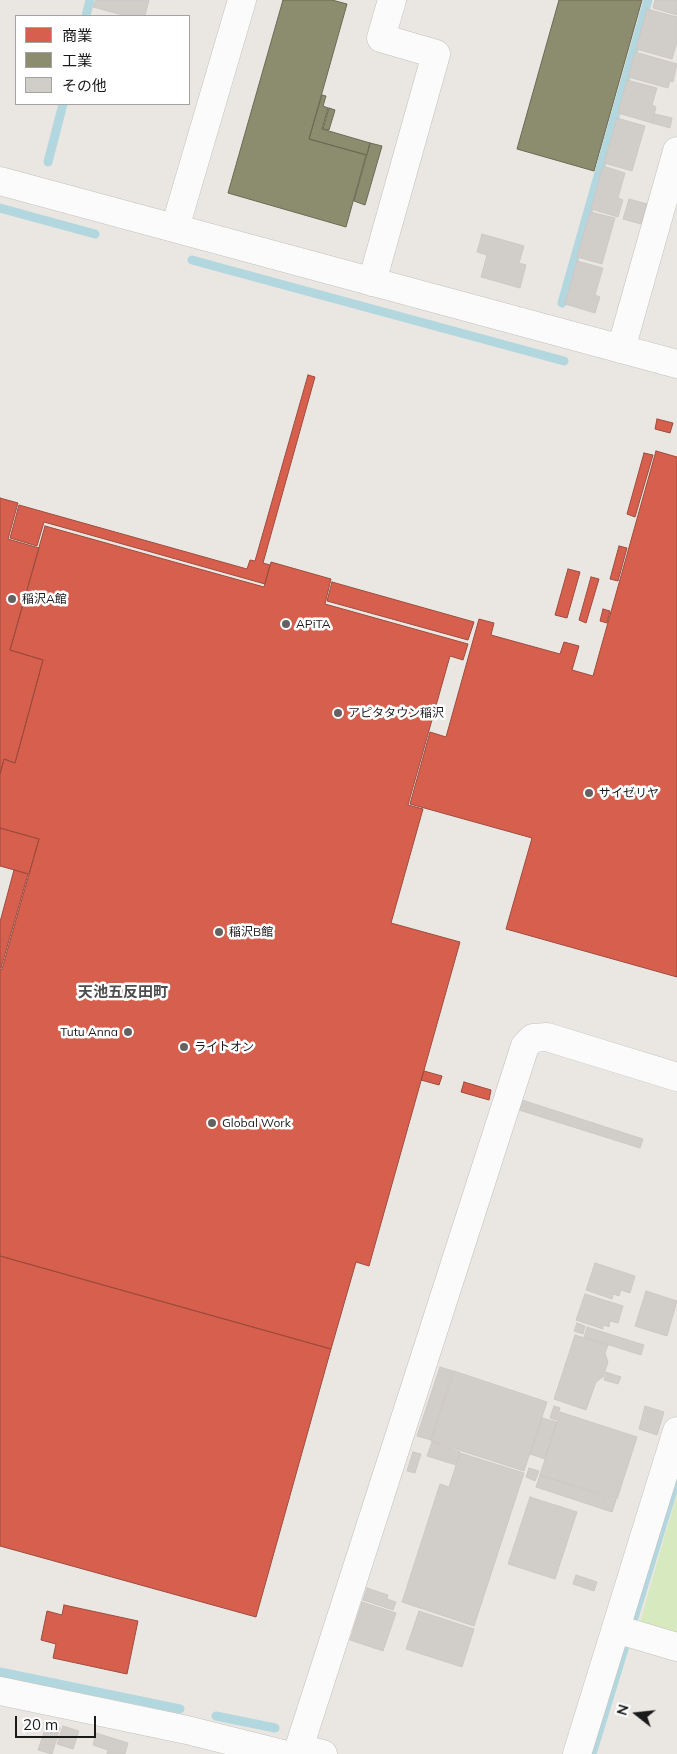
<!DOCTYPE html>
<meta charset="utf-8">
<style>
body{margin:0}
#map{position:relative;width:677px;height:1754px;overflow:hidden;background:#eae7e2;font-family:Mulish,"Noto Sans JP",sans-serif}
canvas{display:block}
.legend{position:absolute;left:15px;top:15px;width:175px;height:90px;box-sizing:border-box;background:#fff;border:1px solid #a3a3a3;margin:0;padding:6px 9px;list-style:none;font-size:15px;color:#1a1a1a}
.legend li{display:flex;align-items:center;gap:10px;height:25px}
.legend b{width:25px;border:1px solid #a3a3a3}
.north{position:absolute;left:612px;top:1689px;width:50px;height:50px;-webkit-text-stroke:4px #fff;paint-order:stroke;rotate:286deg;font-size:14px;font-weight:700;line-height:20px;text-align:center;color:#1a1a1a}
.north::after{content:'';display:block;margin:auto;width:18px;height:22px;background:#1a1a1a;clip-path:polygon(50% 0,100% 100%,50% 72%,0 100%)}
.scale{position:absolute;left:15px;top:1716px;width:81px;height:22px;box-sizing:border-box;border:2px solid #1a1a1a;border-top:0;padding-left:6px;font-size:15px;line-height:18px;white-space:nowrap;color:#1a1a1a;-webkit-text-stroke:4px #fff;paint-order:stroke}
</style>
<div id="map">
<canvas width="677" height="1754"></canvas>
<ul class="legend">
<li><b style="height:14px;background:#d6604d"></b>商業</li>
<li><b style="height:14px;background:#8c8c6e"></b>工業</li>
<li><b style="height:14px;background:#d1cdc9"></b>その他</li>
</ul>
<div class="north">N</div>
<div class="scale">20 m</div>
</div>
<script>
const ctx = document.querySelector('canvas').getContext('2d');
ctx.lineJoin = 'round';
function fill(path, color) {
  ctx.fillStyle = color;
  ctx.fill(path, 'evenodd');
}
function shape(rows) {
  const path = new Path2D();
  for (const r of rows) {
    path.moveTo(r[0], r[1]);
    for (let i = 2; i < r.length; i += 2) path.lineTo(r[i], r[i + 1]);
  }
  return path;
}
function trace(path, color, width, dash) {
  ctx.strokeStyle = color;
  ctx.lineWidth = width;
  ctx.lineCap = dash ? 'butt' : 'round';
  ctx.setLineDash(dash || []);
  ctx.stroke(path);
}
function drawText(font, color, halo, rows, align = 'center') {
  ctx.font = font + ' Mulish,"Noto Sans JP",sans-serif';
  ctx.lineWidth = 5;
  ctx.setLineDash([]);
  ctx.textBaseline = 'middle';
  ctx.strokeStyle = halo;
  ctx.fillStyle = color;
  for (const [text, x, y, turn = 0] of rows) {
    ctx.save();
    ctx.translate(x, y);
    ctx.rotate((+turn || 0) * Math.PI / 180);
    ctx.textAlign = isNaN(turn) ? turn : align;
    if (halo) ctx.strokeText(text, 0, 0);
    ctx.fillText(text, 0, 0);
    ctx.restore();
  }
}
fill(shape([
 [677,1494,677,1633,640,1622]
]), '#d7e9be');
const shops = shape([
 [308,375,315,377,263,563,270,565,265,584,44,522,37,546,10,538,19,505,247,569,250,560,255,561,308,375],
 [657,419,673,423,670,433,655,429,657,419],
 [656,451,677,457,677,977,506,929,532,838,410,804,430,732,446,737,479,619,494,623,491,635,560,654,564,642,579,646,572,670,593,676,656,451],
 [644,453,653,455,635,517,627,514,644,453],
 [0,498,18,503,8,539,39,548,10,650,43,660,15,763,4,759,0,774,0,498],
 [45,526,264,587,271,562,331,579,325,604,468,644,463,660,450,656,408,805,423,809,391,923,460,942,369,1266,356,1262,331,1349,0,1256,0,969,2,969,39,839,0,828,0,774,4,759,15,763,43,660,10,650,45,526],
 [619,546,627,548,618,581,610,579,619,546],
 [568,569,580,572,567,618,555,615,568,569],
 [591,577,599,579,586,623,579,620,591,577],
 [332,582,474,622,468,640,327,601,332,582],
 [603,609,610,611,607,623,600,621,603,609],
 [0,828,39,839,29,874,0,866,0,828],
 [14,870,28,874,1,968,0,968,0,922,14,870],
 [424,1071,442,1076,439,1085,421,1080,424,1071],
 [464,1082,491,1090,489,1100,461,1092,464,1082],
 [0,1256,331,1349,256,1617,0,1546,0,1256],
 [64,1605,138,1621,127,1674,53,1658,56,1644,41,1640,47,1611,62,1615,64,1605]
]);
fill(shops, '#d6604d');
trace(shops, '#9e4b3e', 1);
const industry = shape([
 [283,0,332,0,347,4,309,139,366,155,346,227,228,193,283,0],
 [559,0,642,0,594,171,517,149,559,0],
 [322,95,326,96,323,106,328,108,322,129,370,143,367,155,309,139,322,95],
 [329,108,335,110,329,130,323,129,329,108],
 [370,143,382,146,365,205,354,201,370,143]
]);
fill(industry, '#8c8c6e');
trace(industry, '#6a6a55', 1);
trace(shape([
 [86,16,90,0],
 [48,162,63,104],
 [0,208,95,234],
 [192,260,564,361],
 [562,303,648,0],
 [634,1618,677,1477],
 [0,1672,180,1709],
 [216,1716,275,1728],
 [592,1754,625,1646]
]), '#b3d7df', 9);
const building = shape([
 [96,0,149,0,145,16,126,16,93,7,96,0],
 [655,0,677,0,677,15,653,8,655,0],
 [647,9,677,17,677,42,672,59,636,49,647,9],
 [635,52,677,64,673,82,670,81,668,88,628,77,635,52],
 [627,80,657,88,652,105,656,107,652,123,618,113,627,80],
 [655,114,672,118,670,128,652,123,655,114],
 [617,118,645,126,632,171,604,163,617,118],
 [603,166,625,173,618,198,623,200,618,217,591,209,603,166],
 [629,199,647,204,641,224,623,219,629,199],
 [590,212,615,218,602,264,577,257,590,212],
 [482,234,524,246,519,263,526,265,520,288,481,277,487,255,477,252,482,234],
 [577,261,603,268,595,295,600,297,595,313,565,304,577,261],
 [522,1100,643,1139,640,1148,519,1110,522,1100],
 [595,1263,635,1276,630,1293,621,1290,619,1296,613,1294,612,1299,586,1290,595,1263],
 [646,1291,677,1301,667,1336,635,1326,646,1291],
 [585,1294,623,1306,618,1323,610,1321,609,1327,603,1325,603,1329,576,1320,585,1294],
 [577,1323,585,1326,583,1334,574,1331,577,1323],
 [587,1327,644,1345,641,1355,584,1337,587,1327],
 [575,1335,608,1345,605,1353,608,1362,603,1377,596,1382,586,1410,554,1399,575,1335],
 [440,1367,453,1371,431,1440,417,1436,440,1367],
 [454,1371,547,1402,524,1471,431,1441,454,1371],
 [606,1372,621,1377,618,1384,604,1380,606,1372],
 [554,1406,560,1408,556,1420,550,1418,554,1406],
 [645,1406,664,1412,657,1435,639,1429,645,1406],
 [560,1412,637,1437,617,1499,540,1475,560,1412],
 [542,1418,557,1422,545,1459,530,1454,542,1418],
 [432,1442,460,1452,456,1465,427,1456,432,1442],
 [413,1452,421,1454,415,1473,407,1471,413,1452],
 [460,1453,524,1473,474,1626,402,1602,440,1484,449,1487,460,1453],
 [529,1468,539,1471,535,1481,526,1477,529,1468],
 [540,1475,616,1500,612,1512,536,1487,540,1475],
 [530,1497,577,1512,555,1579,508,1564,530,1497],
 [576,1575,597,1582,594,1591,573,1584,576,1575],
 [367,1588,388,1595,387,1599,396,1602,393,1610,363,1600,367,1588],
 [362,1602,396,1613,383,1651,350,1640,362,1602],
 [419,1611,474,1629,462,1667,406,1649,419,1611],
 [47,1723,60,1728,52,1754,38,1750,47,1723],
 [63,1726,79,1731,73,1749,57,1744,63,1726],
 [96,1733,128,1743,125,1754,107,1754,108,1750,93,1745,96,1733]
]);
fill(building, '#d1cdc9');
trace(building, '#cdc8c4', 1);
const minor = shape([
 [0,181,677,364],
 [175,228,242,0],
 [372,282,436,54,381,38,392,0],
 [621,349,677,151],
 [616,1629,677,1647],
 [0,1691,187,1730,283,1754],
 [299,1748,323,1754],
 [297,1754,525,1046,533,1038,547,1037,677,1077],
 [577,1754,677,1431]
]);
trace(minor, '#c2c0be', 29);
trace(minor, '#fcfbfb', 28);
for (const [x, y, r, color] of [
 [12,599,5,"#636260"],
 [286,624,5,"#636260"],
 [338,713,5,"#636260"],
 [589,793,5,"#636260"],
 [219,932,5,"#636260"],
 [128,1032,5,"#636260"],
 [184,1047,5,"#636260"],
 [212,1123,5,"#636260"]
]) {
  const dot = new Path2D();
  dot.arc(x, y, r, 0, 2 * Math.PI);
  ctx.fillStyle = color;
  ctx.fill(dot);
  trace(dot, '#fff', 2);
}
drawText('12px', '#1a1a1a', '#fff', [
 ["稲沢A館",22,599],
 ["APiTA",296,624],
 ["アピタタウン稲沢",348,713],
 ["サイゼリヤ",599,793],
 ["稲沢B館",229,932],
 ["Tutu Anna",118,1032,"right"],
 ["ライトオン",194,1047],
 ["Global Work",222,1123]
], 'left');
drawText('bold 15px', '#4d4d4d', '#fff', [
 ["天池五反田町",123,992]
]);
</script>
